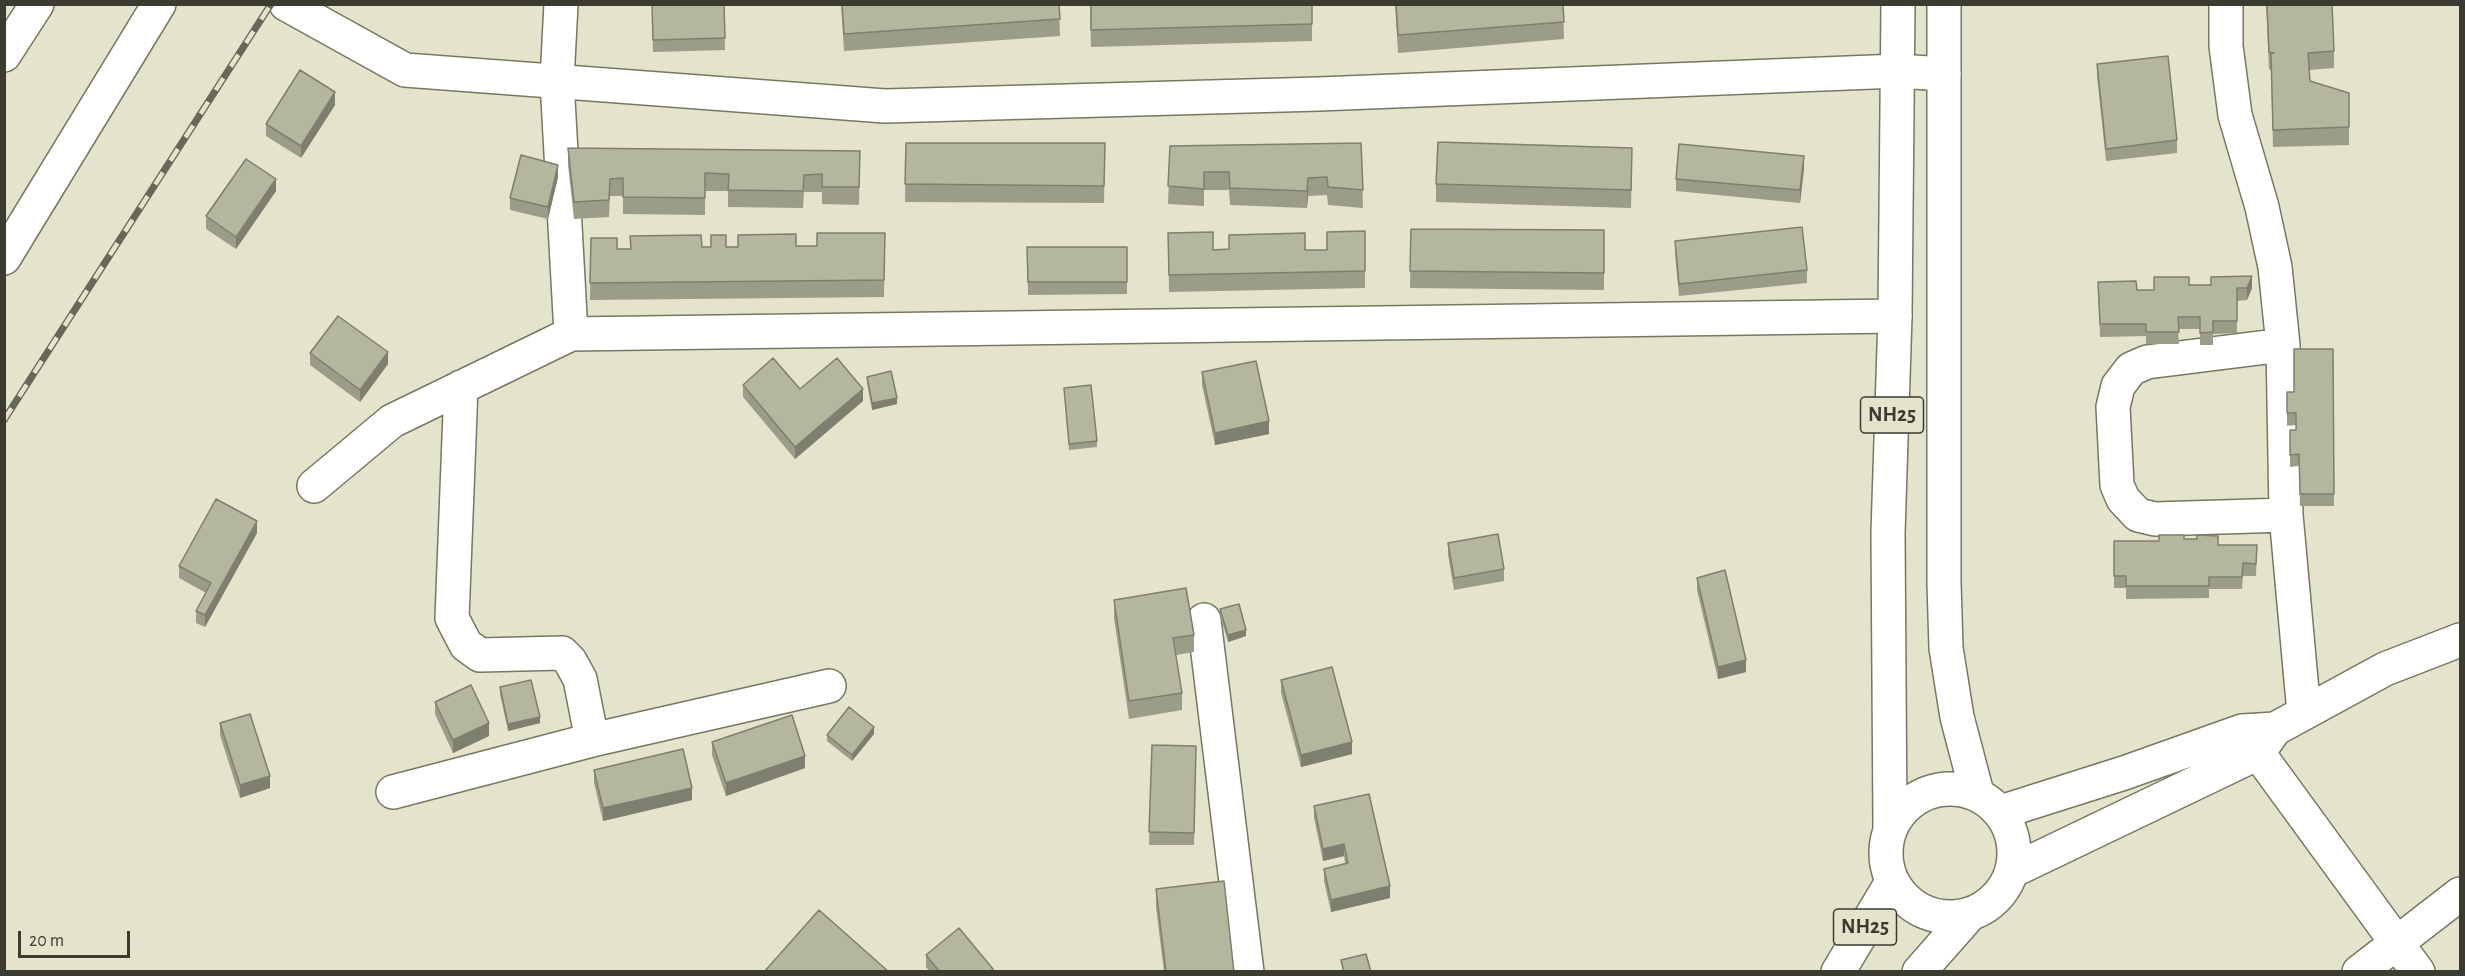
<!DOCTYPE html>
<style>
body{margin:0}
#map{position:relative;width:2465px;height:976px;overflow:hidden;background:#e3e4cb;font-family:"Alegreya Sans",sans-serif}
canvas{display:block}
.frame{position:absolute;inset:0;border:6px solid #3b3b31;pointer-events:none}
.scale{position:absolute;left:18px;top:931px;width:112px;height:27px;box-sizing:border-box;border:3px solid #3b3b31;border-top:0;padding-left:8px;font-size:18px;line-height:21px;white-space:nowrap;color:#3b3b31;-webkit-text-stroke:4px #e3e4cb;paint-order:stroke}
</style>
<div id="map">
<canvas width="2465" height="976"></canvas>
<div class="frame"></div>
<div class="scale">20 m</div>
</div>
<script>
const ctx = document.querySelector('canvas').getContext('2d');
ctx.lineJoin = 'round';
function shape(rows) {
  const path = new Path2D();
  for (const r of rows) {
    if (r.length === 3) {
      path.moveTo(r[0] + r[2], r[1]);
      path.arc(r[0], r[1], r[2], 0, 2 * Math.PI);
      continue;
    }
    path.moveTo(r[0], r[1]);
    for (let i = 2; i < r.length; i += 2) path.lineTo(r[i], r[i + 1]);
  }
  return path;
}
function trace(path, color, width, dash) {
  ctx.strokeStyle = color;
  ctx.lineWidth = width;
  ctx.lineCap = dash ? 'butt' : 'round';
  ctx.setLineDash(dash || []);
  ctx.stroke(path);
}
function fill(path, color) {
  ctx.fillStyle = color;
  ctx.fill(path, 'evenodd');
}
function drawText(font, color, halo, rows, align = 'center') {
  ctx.font = font + ' "Alegreya Sans",sans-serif';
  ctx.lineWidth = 4.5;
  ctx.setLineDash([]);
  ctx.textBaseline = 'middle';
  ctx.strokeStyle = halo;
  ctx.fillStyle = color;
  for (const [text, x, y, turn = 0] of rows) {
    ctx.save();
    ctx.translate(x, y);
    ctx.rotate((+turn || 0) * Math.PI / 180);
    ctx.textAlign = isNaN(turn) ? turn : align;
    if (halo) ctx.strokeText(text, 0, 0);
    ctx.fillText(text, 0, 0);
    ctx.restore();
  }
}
const minor = shape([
 [286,4,405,70,885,106,1319,94,1898,71,1944,74],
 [561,4,557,81,571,334,1895,316],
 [2226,4,2226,46,2235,115,2262,207,2275,267,2283,345,2286,515,2304,713],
 [4,55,37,4],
 [4,258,159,4],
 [2283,345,2147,362,2131,369,2118,386,2113,407,2117,485,2123,499,2138,515,2155,519,2286,515],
 [461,387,452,618,466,645,480,655,562,653,570,661,580,679,592,740,829,686],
 [314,486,392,421,571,334],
 [1204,620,1247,972],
 [2245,735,2418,972],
 [393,792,592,740],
 [2001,812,2124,773,2242,731,2275,729,2385,669,2460,640],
 [2012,871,2258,753,2275,729],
 [2359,972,2460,894]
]);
const major = shape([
 [1944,4,1944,583,1946,648,1957,717,1977,793],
 [1950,853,64],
 [1890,826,1888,533,1895,316,1898,4],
 [1838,972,1892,882],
 [1919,972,1970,914]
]);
trace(minor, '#777861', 36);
trace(major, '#777861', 36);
trace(minor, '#fff', 33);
trace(major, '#fff', 33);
const rail = shape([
 [4,420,271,4]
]);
trace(rail, '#68685a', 7);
trace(rail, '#e3e4cb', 4.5, [14]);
fill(shape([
 [652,4,724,4,725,50,653,52],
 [841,4,1059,4,1060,36,844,51],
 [1090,4,1312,4,1312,41,1091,47],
 [1395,4,1563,4,1564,39,1398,53],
 [2266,4,2332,4,2334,51,2334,68,2309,70,2310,81,2349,93,2349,145,2273,147,2271,70,2269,69],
 [2097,64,2177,140,2177,153,2106,161,2097,76],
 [335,105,301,158,266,136,266,124],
 [906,143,1105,143,1104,203,905,202],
 [1361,143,1363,208,1328,205,1327,195,1308,196,1307,208,1230,205,1229,190,1204,190,1204,206,1168,204,1170,146],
 [568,148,860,151,859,205,822,204,822,192,804,192,803,208,728,207,728,191,705,191,705,215,623,214,623,196,610,196,609,217,574,219,568,165],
 [1632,165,1631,208,1436,202,1436,184],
 [1804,168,1800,203,1676,191,1676,179],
 [558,177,548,219,510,210,510,198],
 [276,191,236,249,206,229,206,216],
 [1411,229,1604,230,1604,290,1410,288],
 [1365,231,1365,288,1169,292,1168,233,1213,250,1327,250],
 [885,233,884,297,590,300,591,238,617,249,702,247,817,246],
 [1675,241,1807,270,1807,283,1679,296,1675,253],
 [1027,247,1127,247,1127,294,1028,295],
 [2098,282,2137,290,2154,290,2189,285,2252,288,2247,300,2237,301,2237,333,2213,334,2213,345,2200,345,2200,329,2178,329,2179,344,2146,344,2146,336,2100,337],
 [2333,349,2334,506,2300,506,2299,466,2290,467,2290,430,2296,430,2296,425,2287,426,2287,392,2294,392],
 [310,353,388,364,360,402,310,365],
 [1202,372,1269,434,1215,445,1202,385],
 [867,377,897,404,872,410,867,383],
 [743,385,800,389,863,401,795,459,743,397],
 [1064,388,1097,441,1097,447,1069,450],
 [257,533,205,627,196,623,196,611,206,593,179,578,179,566],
 [2184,539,2218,545,2257,545,2256,576,2243,576,2242,589,2209,589,2209,598,2126,599,2126,588,2114,588,2114,541,2159,541],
 [1448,543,1504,569,1504,581,1454,590,1448,555],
 [1697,578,1746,672,1718,679,1697,590],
 [1114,600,1194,635,1194,652,1176,655,1182,693,1182,710,1129,719,1114,618],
 [1220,609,1246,636,1228,642,1220,615],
 [1281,680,1352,754,1301,767,1281,693],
 [500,687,540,723,508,731,500,694],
 [435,702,489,736,453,753,435,714],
 [220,723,270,788,240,798,220,735],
 [874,734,852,761,827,741,827,735],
 [712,742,805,768,726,796,712,755],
 [1152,745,1196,746,1194,845,1149,845],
 [594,770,692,800,603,821,594,783],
 [1314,806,1390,898,1331,912,1324,881,1324,869,1345,863,1344,856,1323,861,1314,818],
 [1156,889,1234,972,1164,972,1156,907],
 [926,955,993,972,930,972,926,967]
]), '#9c9d88');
fill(shape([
 [335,92,335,105,301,158,301,146],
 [1804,156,1804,168,1800,203,1800,190],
 [558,165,558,177,548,219,548,207],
 [1308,178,1308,196,1307,208,1307,191],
 [276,179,276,191,236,249,236,237],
 [2252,276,2252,288,2247,300,2247,288],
 [388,352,388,364,360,402,360,390],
 [863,389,863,401,795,459,795,447],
 [897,398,897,404,872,410,872,403],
 [1269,421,1269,434,1215,445,1215,433],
 [257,521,257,533,205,627,205,615],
 [1246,630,1246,636,1228,642,1228,635],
 [1746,660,1746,672,1718,679,1718,667],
 [540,717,540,723,508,731,508,724],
 [489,723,489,736,453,753,453,740],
 [874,727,874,734,852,761,852,755],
 [1352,742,1352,754,1301,767,1301,755],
 [805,756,805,768,726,796,726,783],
 [270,776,270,788,240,798,240,785],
 [692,788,692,800,603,821,603,808],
 [1344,844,1344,856,1323,861,1323,849],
 [1390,886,1390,898,1331,912,1331,900]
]), '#7f7f6f');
const building = shape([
 [652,4,724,4,725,38,653,40,652,4],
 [842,4,1059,4,1060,19,844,34,842,4],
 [1091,4,1312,4,1312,24,1091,30,1091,4],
 [1396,4,1563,4,1564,22,1398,35,1396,4],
 [2267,4,2332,4,2334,51,2308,53,2310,81,2349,93,2349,127,2273,130,2271,53,2274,53,2269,52,2267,4],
 [2168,56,2177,140,2106,149,2097,64,2168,56],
 [300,70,335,92,301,146,266,124,300,70],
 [1438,142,1632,148,1631,190,1436,184,1438,142],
 [906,143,1105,143,1104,186,905,184,906,143],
 [1361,143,1363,190,1328,187,1327,177,1308,178,1307,191,1230,188,1229,172,1204,172,1204,189,1168,186,1170,146,1361,143],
 [1679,144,1804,156,1800,190,1676,179,1679,144],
 [568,148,860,151,859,187,822,187,822,174,804,175,803,191,728,190,729,174,705,173,705,198,623,197,623,178,610,179,609,200,574,202,568,148],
 [521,155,558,165,548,207,510,198,521,155],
 [246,159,276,179,236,237,206,216,246,159],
 [1802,227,1807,270,1679,284,1675,241,1802,227],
 [1411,229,1604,230,1604,273,1410,271,1411,229],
 [1365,231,1365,271,1169,275,1168,233,1213,232,1213,250,1229,249,1229,235,1305,233,1305,250,1327,250,1327,232,1365,231],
 [817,233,885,233,884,280,590,283,591,238,617,238,617,249,631,249,630,236,701,235,702,247,711,247,711,235,726,235,726,247,738,247,738,235,796,234,796,246,817,246,817,233],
 [1027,247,1127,247,1127,282,1028,282,1027,247],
 [2252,276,2247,288,2237,288,2237,321,2213,321,2213,332,2200,333,2200,317,2178,317,2179,332,2146,332,2146,324,2100,324,2098,282,2136,281,2137,290,2154,290,2154,277,2189,277,2189,285,2211,285,2211,277,2252,276],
 [338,316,388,352,360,390,310,353,338,316],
 [2294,349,2333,349,2334,494,2300,494,2299,454,2290,455,2290,430,2296,430,2296,413,2287,413,2287,392,2294,392,2294,349],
 [773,358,800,389,837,358,863,389,795,447,743,385,773,358],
 [1256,361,1269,421,1215,433,1202,372,1256,361],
 [891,371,897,398,872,403,867,377,891,371],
 [1091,385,1097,441,1069,444,1064,388,1091,385],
 [216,499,257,521,205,615,196,611,211,583,179,566,216,499],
 [1498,534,1504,569,1454,578,1448,543,1498,534],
 [2159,535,2184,535,2184,539,2197,539,2197,535,2218,536,2218,545,2257,545,2256,564,2243,563,2242,577,2209,577,2209,586,2126,586,2126,576,2114,576,2114,541,2159,541,2159,535],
 [1725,570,1746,660,1718,667,1697,578,1725,570],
 [1186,588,1194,635,1173,638,1182,693,1129,701,1114,600,1186,588],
 [1239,604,1246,630,1228,635,1220,609,1239,604],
 [1332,667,1352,742,1301,755,1281,680,1332,667],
 [531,680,540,717,508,724,500,687,531,680],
 [471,685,489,723,453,740,435,702,471,685],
 [849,707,874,727,852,755,827,735,849,707],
 [250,714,270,776,240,785,220,723,250,714],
 [792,715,805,756,726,783,712,742,792,715],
 [1152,745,1196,746,1194,833,1149,832,1152,745],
 [683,749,692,788,603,808,594,770,683,749],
 [1369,794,1390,886,1331,900,1324,869,1348,863,1344,844,1323,849,1314,806,1369,794],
 [1224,881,1234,972,1166,972,1156,889,1224,881],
 [819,910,889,972,764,972,819,910],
 [959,928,993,969,990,972,940,972,926,955,959,928],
 [1366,954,1371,972,1344,972,1341,960,1366,954]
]);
fill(building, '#b5b69e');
trace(building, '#7f7f6f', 1.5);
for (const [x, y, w] of [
 [1892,415,63],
 [1865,927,63]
]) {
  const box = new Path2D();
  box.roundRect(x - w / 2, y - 18, w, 36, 4.5);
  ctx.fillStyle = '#e3e4cb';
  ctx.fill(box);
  trace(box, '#3b3b31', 1.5);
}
drawText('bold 21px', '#3b3b31', null, [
 ["NH25",1892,415],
 ["NH25",1865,927]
]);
</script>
